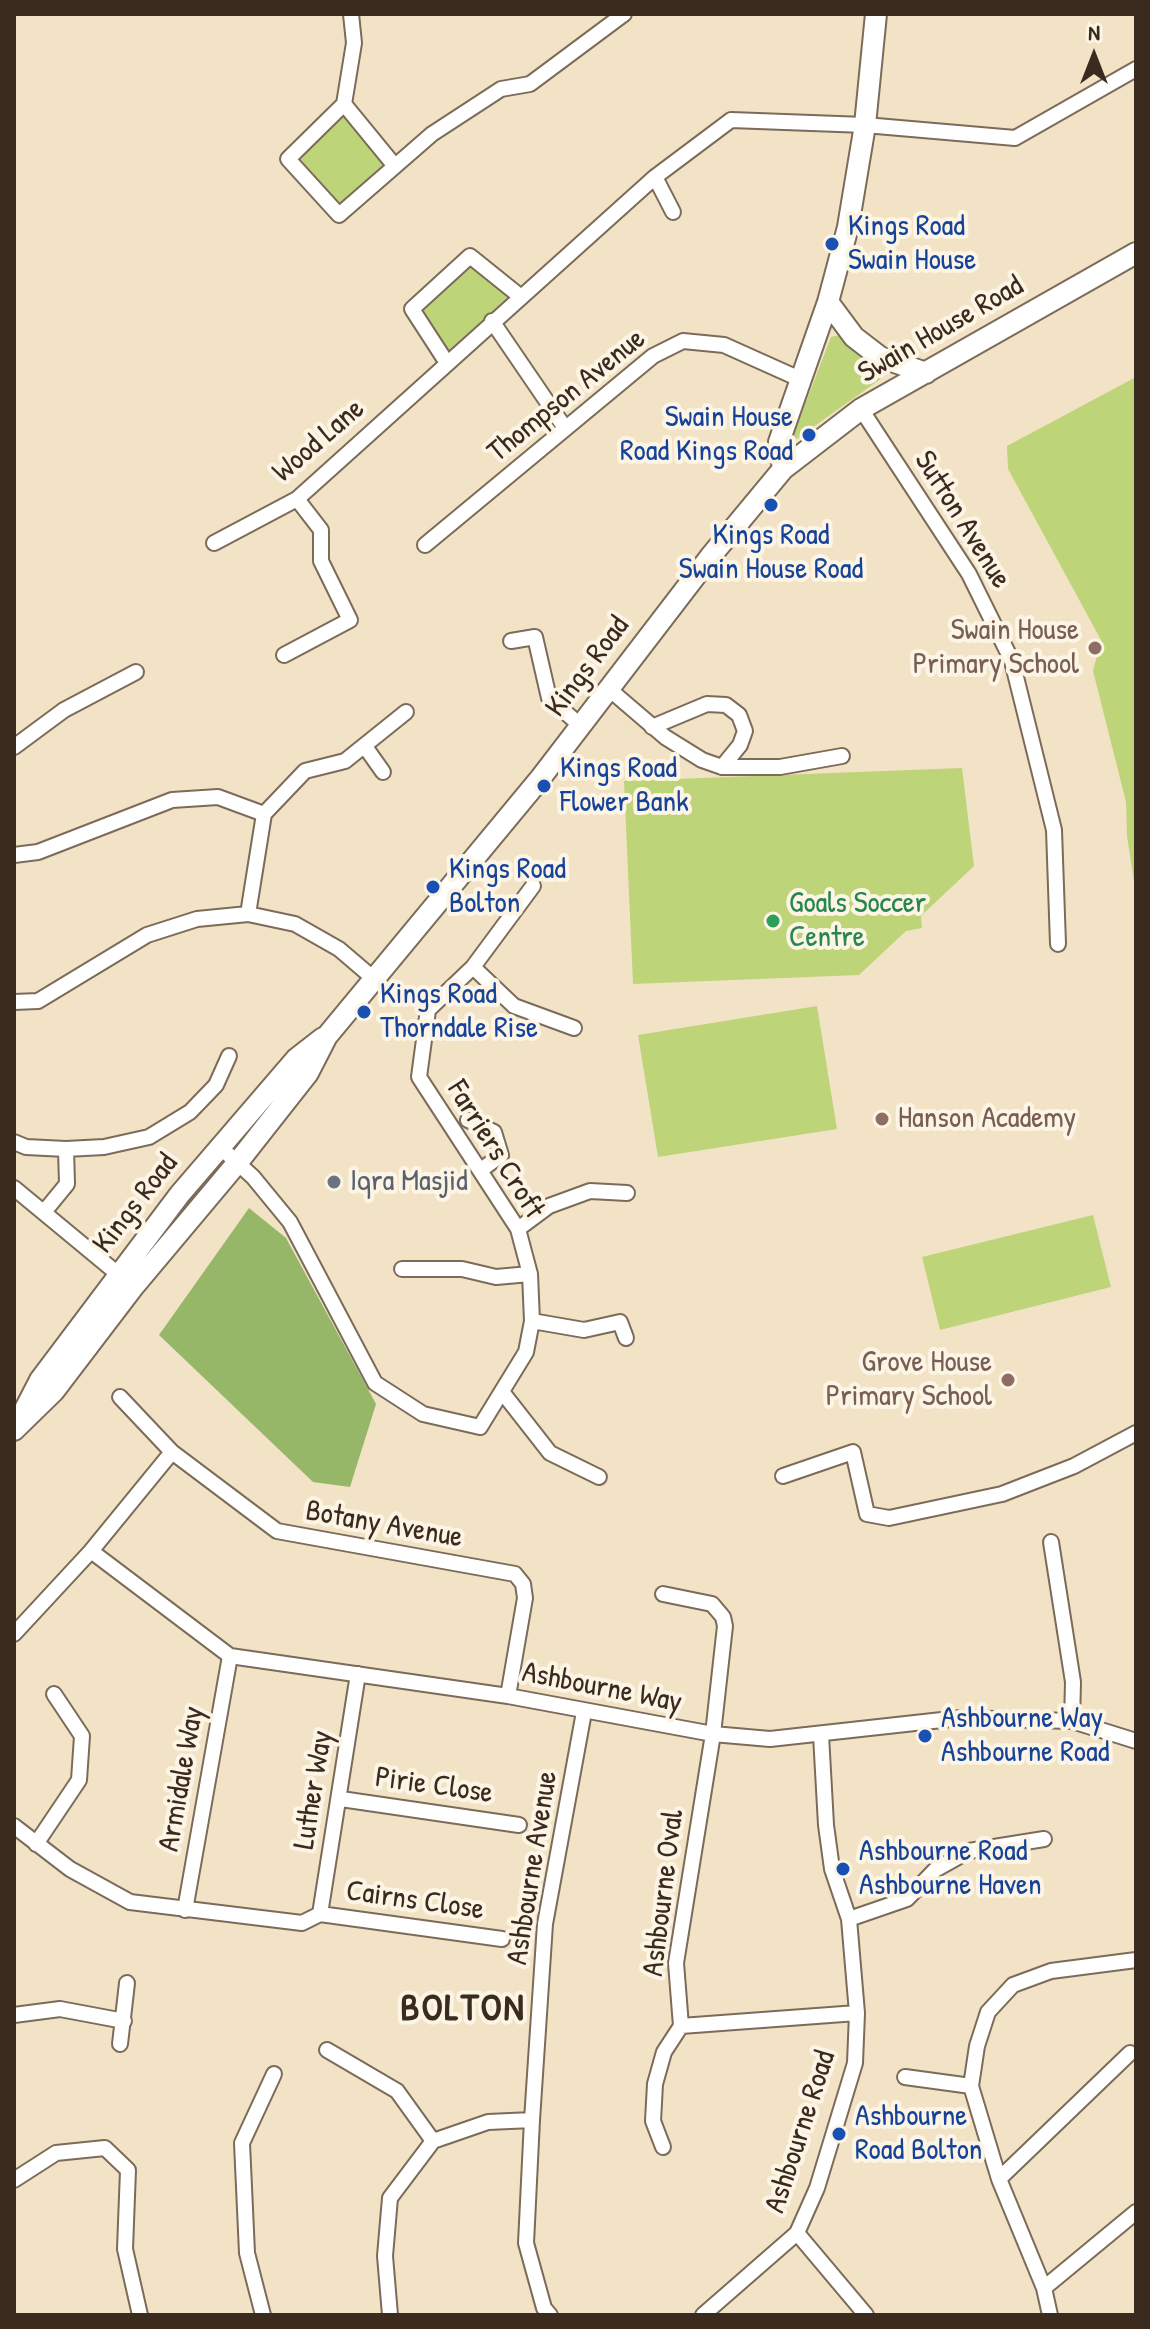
<!DOCTYPE html>
<style>
body{margin:0}
#map{position:relative;width:1150px;height:2329px;overflow:hidden;background:#f3e3c6;font-family:"Patrick Hand",sans-serif}
canvas{display:block}
.frame{position:absolute;inset:0;border:16px solid #3b2a1e;pointer-events:none}
.north{position:absolute;left:1054px;top:16px;width:80px;height:80px;-webkit-text-stroke:6px #fcf5e5;paint-order:stroke;rotate:0deg;font-size:22px;font-weight:700;line-height:32px;text-align:center;color:#3b2a1e}
.north::after{content:'';display:block;margin:auto;width:28px;height:36px;background:#3b2a1e;clip-path:polygon(50% 0,100% 100%,50% 72%,0 100%)}
</style>
<div id="map">
<canvas width="1150" height="2329"></canvas>
<div class="frame"></div>
<div class="north">N</div>
</div>
<script>
const ctx = document.querySelector('canvas').getContext('2d');
ctx.lineJoin = 'round';
function fill(path, color) {
  ctx.fillStyle = color;
  ctx.fill(path, 'evenodd');
}
function shape(rows) {
  const path = new Path2D();
  for (const r of rows) {
    path.moveTo(r[0], r[1]);
    for (let i = 2; i < r.length; i += 2) path.lineTo(r[i], r[i + 1]);
  }
  return path;
}
function trace(path, color, width, dash) {
  ctx.strokeStyle = color;
  ctx.lineWidth = width;
  ctx.lineCap = dash ? 'butt' : 'round';
  ctx.setLineDash(dash || []);
  ctx.stroke(path);
}
function drawText(font, color, halo, rows, align = 'center') {
  ctx.font = font + ' "Patrick Hand",sans-serif';
  ctx.lineWidth = 8;
  ctx.setLineDash([]);
  ctx.textBaseline = 'middle';
  ctx.strokeStyle = halo;
  ctx.fillStyle = color;
  for (const [text, x, y, turn = 0] of rows) {
    ctx.save();
    ctx.translate(x, y);
    ctx.rotate((+turn || 0) * Math.PI / 180);
    ctx.textAlign = isNaN(turn) ? turn : align;
    if (halo) ctx.strokeText(text, 0, 0);
    ctx.fillText(text, 0, 0);
    ctx.restore();
  }
}
fill(shape([
 [343,112,388,165,339,209,295,159],
 [470,262,513,297,449,355,418,310],
 [840,335,858,354,880,367,882,378,795,440,792,438,831,337],
 [1136,377,1136,895,1127,836,1126,802,1093,671,1101,640,1008,469,1007,446],
 [962,768,974,866,921,916,922,928,906,931,859,975,633,984,624,781],
 [817,1006,837,1129,658,1157,638,1035],
 [1093,1215,1111,1287,940,1330,922,1257]
]), '#bed478');
fill(shape([
 [249,1208,286,1238,376,1404,350,1487,313,1482,159,1335]
]), '#96b668');
const street = shape([
 [351,14,354,43,344,104,394,165],
 [344,104,288,159,339,215,432,134,501,89,530,84,624,14],
 [655,177,673,212],
 [492,321,565,428],
 [447,363,412,309,470,256,521,297],
 [861,409,969,574,1012,661,1054,830,1058,944],
 [214,543,297,499,655,177,731,120,865,125,1015,138,1136,69],
 [425,545,653,356,683,341,724,345,802,380],
 [511,641,535,637,549,698,581,726],
 [284,655,350,620,321,561,321,530,297,499],
 [609,689,665,737,702,760,722,767,780,767,842,756],
 [652,727,707,704,726,705,739,715,745,731,740,745,722,767],
 [14,747,64,710,136,672],
 [366,748,383,772],
 [14,855,38,852,172,800,218,797,264,814],
 [248,914,264,814,305,771,345,761,406,712],
 [473,967,514,1006,574,1028],
 [14,1002,38,1001,147,935,197,919,248,914,295,924,339,949,373,978],
 [468,1120,494,1132,501,1155,481,1170],
 [14,1142,26,1147,66,1149,104,1147,149,1137,190,1112,216,1085,229,1056],
 [220,1147,253,1177,290,1222,375,1383,423,1414,480,1427,526,1352,532,1321,530,1274,518,1229,419,1077,428,1010,473,967,533,886],
 [14,1188,124,1279],
 [44,1212,67,1184,66,1149],
 [518,1229,549,1206,590,1191,627,1193],
 [402,1269,462,1269,496,1277,530,1274],
 [532,1321,584,1330,620,1322,626,1338],
 [503,1393,550,1453,599,1477],
 [120,1397,172,1452,277,1531,515,1574,523,1584,525,1598,508,1696],
 [783,1476,853,1452,867,1514,889,1518,1002,1494,1074,1466,1136,1433],
 [1051,1542,1073,1682,1072,1721],
 [91,1551,230,1656,508,1696,713,1734,770,1739,960,1718,1072,1721,1136,1741],
 [663,1594,712,1604,723,1617,725,1626,713,1734,676,1963,681,2026,857,2013],
 [14,1634,91,1551,172,1452],
 [341,1799,519,1825],
 [14,1826,70,1869,130,1902,302,1923,320,1914],
 [36,1844,79,1780,82,1736,54,1694],
 [185,1910,230,1656],
 [320,1914,358,1674],
 [320,1914,502,1939],
 [849,1919,907,1899,935,1870,969,1851,1044,1839],
 [14,2015,60,2009,124,2021],
 [120,2044,127,1983],
 [327,2050,397,2091,433,2141],
 [905,2077,971,2086],
 [663,2147,653,2121,655,2084,664,2052,681,2026],
 [999,2179,1130,2053],
 [14,2180,56,2153,105,2148,128,2170,125,2249,140,2315],
 [797,2233,866,2315],
 [1044,2288,1136,2212],
 [263,2315,247,2253,242,2143,274,2074],
 [390,2315,385,2256,390,2198,433,2141,488,2122,532,2120],
 [550,2315,544,2308,526,2243,532,2120,545,1924,584,1712],
 [703,2315,797,2233,817,2188,855,2063,857,2013,849,1919,832,1869,826,1825,821,1735],
 [1050,2315,1044,2288,999,2179,971,2086,977,2046,988,2012,1013,1985,1051,1971,1136,1960]
]);
const secondary = shape([
 [828,302,854,337,880,357,926,373],
 [783,469,779,442,828,302,848,227,865,125,876,14],
 [24,1411,40,1380,180,1194,296,1059,323,1038],
 [14,1430,54,1391,134,1286,238,1162,308,1073,327,1036,539,780,710,557,783,469,861,409,1136,253]
]);
trace(street, '#7b6b59', 18);
trace(secondary, '#7b6b59', 24);
trace(street, '#fff', 14);
trace(secondary, '#fff', 20);
for (const [x, y, r, color] of [
 [832,244,8,"#1a4fb4"],
 [809,435,8,"#1a4fb4"],
 [771,505,8,"#1a4fb4"],
 [1095,648,8,"#8d6e63"],
 [544,786,8,"#1a4fb4"],
 [433,887,8,"#1a4fb4"],
 [773,921,8,"#2e9e5b"],
 [364,1012,8,"#1a4fb4"],
 [882,1119,8,"#8d6e63"],
 [334,1182,8,"#6b7280"],
 [1008,1380,8,"#8d6e63"],
 [925,1736,8,"#1a4fb4"],
 [843,1869,8,"#1a4fb4"],
 [839,2134,8,"#1a4fb4"]
]) {
  const dot = new Path2D();
  dot.arc(x, y, r, 0, 2 * Math.PI);
  ctx.fillStyle = color;
  ctx.fill(dot);
  trace(dot, '#fcf5e5', 3);
}
drawText('30px', '#164399', '#fcf5e5', [
 ["Kings Road",848,227],
 ["Swain House",848,261],
 ["Swain House",793,418,"right"],
 ["Road Kings Road",793,452,"right"],
 ["Kings Road",771,536,"center"],
 ["Swain House Road",771,570,"center"],
 ["Kings Road",560,769],
 ["Flower Bank",560,803],
 ["Kings Road",449,870],
 ["Bolton",449,904],
 ["Kings Road",380,995],
 ["Thorndale Rise",380,1029],
 ["Ashbourne Way",941,1719],
 ["Ashbourne Road",941,1753],
 ["Ashbourne Road",859,1852],
 ["Ashbourne Haven",859,1886],
 ["Ashbourne",855,2117],
 ["Road Bolton",855,2151]
], 'left');
drawText('30px', '#3b2a1e', '#fcf5e5', [
 ["Swain House Road",941,330,-30],
 ["Thompson Avenue",567,396,-39],
 ["Wood Lane",319,441,-41],
 ["Sutton Avenue",962,520,58],
 ["Kings Road",588,667,-53],
 ["Farriers Croft",495,1150,58],
 ["Kings Road",136,1204,-52],
 ["Botany Avenue",384,1525,10],
 ["Ashbourne Way",602,1688,11],
 ["Armidale Way",182,1779,-80],
 ["Pirie Close",434,1786,8],
 ["Luther Way",314,1790,-81],
 ["Ashbourne Avenue",533,1868,-81],
 ["Ashbourne Oval",664,1893,-83],
 ["Cairns Close",415,1901,8],
 ["Ashbourne Road",801,2132,-72]
]);
drawText('30px', '#785e54', '#fcf5e5', [
 ["Swain House",1079,631],
 ["Primary School",1079,665],
 ["Hanson Academy",898,1119,"left"],
 ["Grove House",992,1363],
 ["Primary School",992,1397]
], 'right');
drawText('30px', '#27864d', '#fcf5e5', [
 ["Goals Soccer",789,904],
 ["Centre",789,938]
], 'left');
drawText('30px', '#5b616d', '#fcf5e5', [
 ["Iqra Masjid",350,1182]
], 'left');
ctx.letterSpacing = '2px';
drawText('bold 38px', '#3b2a1e', '#fcf5e5', [
 ["BOLTON",463,2010]
]);
ctx.letterSpacing = '0px';
</script>
